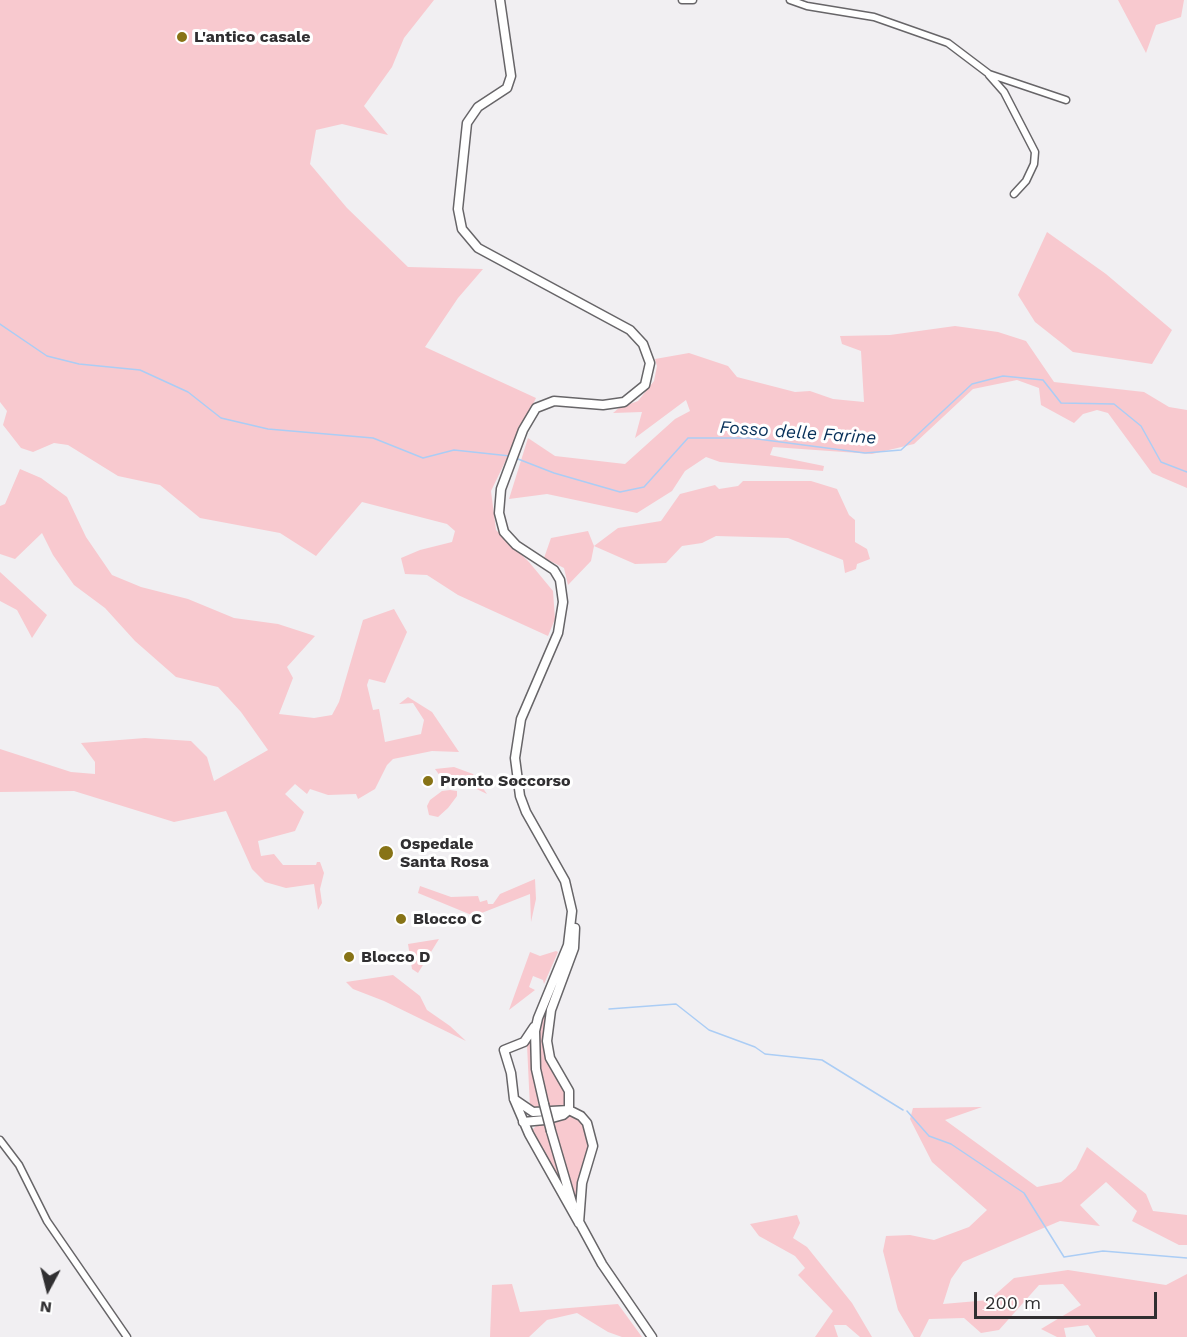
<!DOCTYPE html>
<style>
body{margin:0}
#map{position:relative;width:1187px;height:1337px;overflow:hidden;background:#f1eff2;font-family:"Work Sans",sans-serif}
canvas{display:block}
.north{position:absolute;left:18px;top:1259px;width:60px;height:60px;-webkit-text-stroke:4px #fff;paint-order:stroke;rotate:187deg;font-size:16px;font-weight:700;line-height:24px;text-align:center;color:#302f31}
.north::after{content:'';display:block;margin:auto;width:21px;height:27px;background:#302f31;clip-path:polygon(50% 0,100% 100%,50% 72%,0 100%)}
.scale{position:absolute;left:974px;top:1292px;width:183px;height:27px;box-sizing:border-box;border:3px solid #302f31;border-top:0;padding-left:8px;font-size:18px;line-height:21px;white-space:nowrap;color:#302f31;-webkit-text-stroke:4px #fff;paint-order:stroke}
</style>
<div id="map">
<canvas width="1187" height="1337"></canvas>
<div class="north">N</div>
<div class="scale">200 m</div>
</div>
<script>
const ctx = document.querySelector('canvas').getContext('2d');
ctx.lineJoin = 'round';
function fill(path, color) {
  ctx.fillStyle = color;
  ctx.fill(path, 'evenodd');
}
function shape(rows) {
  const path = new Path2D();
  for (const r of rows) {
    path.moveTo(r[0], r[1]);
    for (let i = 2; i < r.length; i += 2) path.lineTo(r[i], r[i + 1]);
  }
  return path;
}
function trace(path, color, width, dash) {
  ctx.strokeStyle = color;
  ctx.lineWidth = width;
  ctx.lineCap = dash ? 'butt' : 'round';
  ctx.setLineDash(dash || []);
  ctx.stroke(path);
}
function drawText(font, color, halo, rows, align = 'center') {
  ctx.font = font + ' "Work Sans",sans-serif';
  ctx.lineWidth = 6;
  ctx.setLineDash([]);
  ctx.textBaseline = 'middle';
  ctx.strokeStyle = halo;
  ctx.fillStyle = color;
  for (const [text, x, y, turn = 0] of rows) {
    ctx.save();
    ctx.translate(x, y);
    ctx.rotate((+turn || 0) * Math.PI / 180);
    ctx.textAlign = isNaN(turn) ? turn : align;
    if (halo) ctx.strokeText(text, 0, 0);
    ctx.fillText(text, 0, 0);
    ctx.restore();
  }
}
fill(shape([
 [0,0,434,0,404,38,392,67,364,106,388,135,342,124,316,130,310,164,347,208,408,267,483,269,458,298,425,347,536,398,491,491,496,530,529,562,553,591,555,619,548,636,458,595,427,575,405,574,401,558,420,550,452,542,455,531,447,524,362,502,316,556,280,533,200,518,160,485,118,476,68,445,54,443,33,452,21,448,3,425,7,411,0,402],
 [1118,0,1184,0,1181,17,1156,25,1146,53],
 [1047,232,1106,274,1172,330,1152,364,1073,352,1035,322,1018,295],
 [955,326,998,332,1026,341,1054,382,1144,392,1169,407,1187,410,1187,488,1152,473,1108,413,1097,410,1083,414,1074,423,1041,405,1039,388,1017,380,973,389,914,444,872,454,773,447,770,455,824,466,823,471,720,462,706,457,685,471,672,491,637,513,547,494,509,499,528,438,555,456,625,464,675,419,690,411,686,400,635,438,642,412,613,413,619,408,638,401,654,381,657,366,655,359,689,353,728,366,737,377,795,392,810,391,833,399,864,402,861,351,842,344,840,336,890,335],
 [20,469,41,478,67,497,86,537,112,575,141,587,188,599,234,618,278,624,315,636,287,667,293,678,279,714,314,718,332,715,339,702,363,620,394,609,407,632,385,683,369,679,367,685,373,710,379,709,385,742,421,734,424,720,413,703,399,704,408,697,432,712,459,752,432,751,393,759,387,765,375,789,358,799,356,794,328,795,310,789,307,794,295,784,285,794,304,812,295,831,258,841,261,856,274,854,283,865,316,865,317,862,320,862,324,873,320,889,322,903,318,910,314,884,286,888,265,882,252,869,226,811,174,822,74,791,0,792,0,749,71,772,95,774,95,762,81,743,145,738,191,741,207,757,214,781,268,750,241,712,218,687,176,677,135,641,105,608,74,585,53,555,42,533,15,559,0,554,0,506,5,504],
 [743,481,811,481,837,489,849,515,855,520,855,542,867,549,870,559,857,564,856,569,845,573,843,560,788,538,716,536,702,543,682,546,666,563,635,564,594,546,591,561,568,585,564,568,544,558,551,538,588,531,594,546,618,528,661,521,680,494,715,485,719,489,738,486],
 [0,572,47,615,32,638,17,610,0,601],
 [454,767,473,774,487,794,458,780,443,780,435,769],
 [450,790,457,791,457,796,448,808,438,817,429,815,427,806,430,800,442,791],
 [535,879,536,899,531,922,530,894,474,916,418,893,420,886,451,897,478,896,480,902,487,900,488,904,493,904,500,894],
 [439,939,418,973,412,969,408,944],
 [556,951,558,952,544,984,543,980,533,976,529,987,535,990,509,1010,530,952,540,956],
 [393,975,420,996,427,1010,450,1026,466,1041,384,1001,353,989,346,982],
 [555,990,544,1034,567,1095,565,1107,530,1108,527,1045,531,1042,532,1070,539,1105,547,1103,539,1069,538,1040,542,1019],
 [982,1107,945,1120,1037,1187,1061,1182,1076,1169,1087,1147,1146,1194,1153,1211,1187,1215,1187,1245,1179,1245,1132,1221,1137,1211,1106,1182,1080,1205,1100,1226,1060,1221,963,1262,951,1279,943,1304,989,1300,1014,1278,1068,1270,1166,1285,1187,1274,1187,1337,1096,1337,1088,1325,1064,1328,1066,1337,1057,1337,1041,1329,1081,1305,1063,1284,1039,1285,999,1330,981,1333,964,1318,929,1319,920,1337,914,1337,898,1310,883,1251,886,1236,910,1235,934,1240,969,1227,987,1210,932,1162,910,1119,913,1108],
 [570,1114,582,1121,590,1146,576,1200,547,1131,562,1185,532,1130,537,1125],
 [797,1215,800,1223,793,1238,807,1247,852,1303,872,1337,860,1337,846,1325,834,1325,838,1337,815,1337,833,1311,798,1275,805,1268,795,1256,759,1236,750,1224],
 [512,1284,520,1312,618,1304,642,1337,622,1337,608,1332,577,1313,547,1320,529,1337,490,1337,492,1285]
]), '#f8c9cf');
trace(shape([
 [0,324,47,356,79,364,140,370,188,392,221,418,268,429,373,438,423,458,454,450,510,456],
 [518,459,554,473,620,492,644,487,688,438,750,438,865,453,901,450,972,384,1003,376,1043,380,1061,403,1114,404,1141,426,1161,462,1187,472],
 [609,1009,676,1004,709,1030,755,1047,765,1054,822,1060,903,1110],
 [907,1111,929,1136,951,1144,1024,1193,1064,1257,1103,1251,1187,1258]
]), '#abcdf5', 1.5);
const minor = shape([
 [682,0,693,0],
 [790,0,807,6,874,17,948,43,989,74,1066,100],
 [989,75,1004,92,1035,152,1034,164,1026,181,1014,194],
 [0,1140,19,1165,47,1221,127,1337]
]);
const secondary = shape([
 [500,0,511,76,507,88,478,107,467,123,458,209,462,229,478,248,630,330,643,344,650,363,645,385,624,402,603,405,554,401,536,408,523,430,501,489,499,513,504,532,516,545,554,570,560,580,563,602,558,633,521,719,515,758,520,796,526,812,565,881,572,911,568,945,538,1018,535,1031,536,1069,544,1104],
 [534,1027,524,1042,504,1050,511,1073,514,1099,529,1134,579,1223],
 [514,1099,533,1112,569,1110,581,1116,587,1123,593,1146,582,1183,579,1223],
 [523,1122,545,1120,563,1115,569,1110,569,1091,550,1058,547,1041,551,1010,574,948,575,928],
 [551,1131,573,1206],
 [577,1218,602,1264,652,1337]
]);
trace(minor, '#676568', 9);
trace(secondary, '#676568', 11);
trace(minor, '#fff', 6);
trace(secondary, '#fff', 8);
const secondaryBridge = shape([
 [544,1104,551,1131]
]);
trace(secondaryBridge, '#676568', 11, []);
trace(secondaryBridge, '#fff', 8);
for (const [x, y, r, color] of [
 [182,37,6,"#877316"],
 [428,781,6,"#877316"],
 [386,853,8,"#877316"],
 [401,919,6,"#877316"],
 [349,957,6,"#877316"]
]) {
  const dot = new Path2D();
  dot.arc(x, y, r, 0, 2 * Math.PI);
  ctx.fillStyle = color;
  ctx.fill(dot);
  trace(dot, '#fff', 2);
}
drawText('bold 16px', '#302f31', '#fff', [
 ["L'antico casale",194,37],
 ["Pronto Soccorso",440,781],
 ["Ospedale",400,844],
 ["Santa Rosa",400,862],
 ["Blocco C",413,919],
 ["Blocco D",361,957]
], 'left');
drawText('italic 18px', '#08315a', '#fff', [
 ["Fosso delle Farine",798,433,4]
]);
</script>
